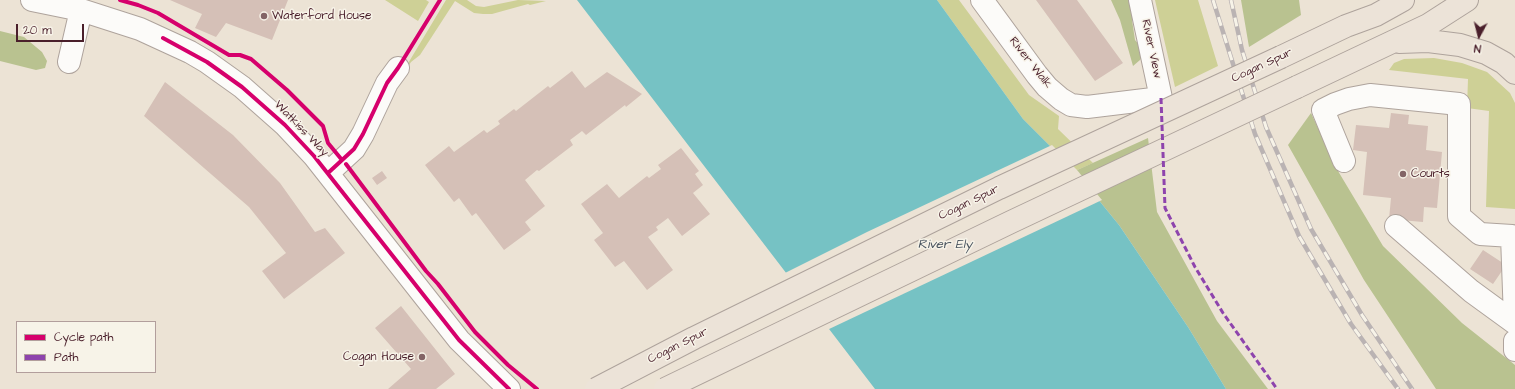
<!DOCTYPE html>
<style>
body{margin:0}
#map{position:relative;width:1515px;height:389px;overflow:hidden;background:#ece3d5;font-family:"Architects Daughter",sans-serif}
canvas{display:block}
.legend{position:absolute;left:16px;top:321px;width:140px;height:52px;box-sizing:border-box;background:#f7f3e8;border:1px solid #b29e9c;margin:0;padding:5px 7px;list-style:none;font-size:12px;color:#4a1f2b}
.legend li{display:flex;align-items:center;gap:8px;height:20px}
.legend b{width:20px;border:1px solid #b29e9c}
.north{position:absolute;left:1459px;top:16px;width:40px;height:40px;-webkit-text-stroke:3px #f7f3e8;paint-order:stroke;rotate:187deg;font-size:11px;font-weight:700;line-height:16px;text-align:center;color:#4a1f2b}
.north::after{content:'';display:block;margin:auto;width:14px;height:18px;background:#4a1f2b;clip-path:polygon(50% 0,100% 100%,50% 72%,0 100%)}
.scale{position:absolute;left:16px;top:24px;width:68px;height:18px;box-sizing:border-box;border:2px solid #4a1f2b;border-top:0;padding-left:5px;font-size:12px;line-height:14px;white-space:nowrap;color:#4a1f2b;-webkit-text-stroke:3px #f7f3e8;paint-order:stroke}
</style>
<div id="map">
<canvas width="1515" height="389"></canvas>
<ul class="legend">
<li><b style="height:5px;background:#d6006c"></b>Cycle path</li>
<li><b style="height:5px;background:#8e44ad"></b>Path</li>
</ul>
<div class="north">N</div>
<div class="scale">20 m</div>
</div>
<script>
const ctx = document.querySelector('canvas').getContext('2d');
ctx.lineJoin = 'round';
function fill(path, color) {
  ctx.fillStyle = color;
  ctx.fill(path, 'evenodd');
}
function shape(rows) {
  const path = new Path2D();
  for (const r of rows) {
    path.moveTo(r[0], r[1]);
    for (let i = 2; i < r.length; i += 2) path.lineTo(r[i], r[i + 1]);
  }
  return path;
}
function trace(path, color, width, dash) {
  ctx.strokeStyle = color;
  ctx.lineWidth = width;
  ctx.lineCap = dash ? 'butt' : 'round';
  ctx.setLineDash(dash || []);
  ctx.stroke(path);
}
function drawText(font, color, halo, rows, align = 'center') {
  ctx.font = font + ' "Architects Daughter",sans-serif';
  ctx.lineWidth = 3;
  ctx.setLineDash([]);
  ctx.textBaseline = 'middle';
  ctx.strokeStyle = halo;
  ctx.fillStyle = color;
  for (const [text, x, y, turn = 0] of rows) {
    ctx.save();
    ctx.translate(x, y);
    ctx.rotate((+turn || 0) * Math.PI / 180);
    ctx.textAlign = isNaN(turn) ? turn : align;
    if (halo) ctx.strokeText(text, 0, 0);
    ctx.fillText(text, 0, 0);
    ctx.restore();
  }
}
fill(shape([
 [385,0,426,0,429,2,418,21],
 [446,0,467,0,476,6,484,7,518,0,546,1,530,5,528,4,492,14,483,14,474,13,455,1,420,55,411,62,406,70,404,70],
 [937,0,959,0,1029,95,1059,116,1058,129,1093,163,1075,171,1023,119],
 [1155,0,1198,0,1218,66,1175,87],
 [1434,58,1462,63,1487,72,1510,93,1515,103,1515,209,1486,207,1489,111,1467,108,1468,79,1389,70,1394,63,1404,59]
]), '#ced096');
fill(shape([
 [1111,0,1132,0,1132,20,1135,40,1140,46,1142,56,1140,60,1133,66,1120,20],
 [1241,0,1299,0,1301,15,1249,47],
 [0,31,24,37,42,52,47,61,45,68,36,70,0,61],
 [1311,113,1338,171,1383,246,1462,323,1515,365,1515,389,1436,389,1364,280,1288,145],
 [1148,138,1157,212,1217,321,1268,389,1226,389,1188,327,1119,225,1075,171]
]), '#b9c290');
fill(shape([
 [577,0,937,0,1023,119,1075,171,1119,225,1188,327,1226,389,875,389]
]), '#76c2c4');
fill(shape([
 [1052,145,1077,170,1102,200,827,330,783,274,867,232]
]), '#ece3d5');
fill(shape([
 [170,0,288,0,272,40,226,23,216,37,195,28,202,14],
 [1036,0,1077,0,1123,63,1095,81],
 [572,71,585,88,607,72,642,94,626,107,625,105,586,135,582,131,570,140,573,145,539,171,537,170,525,180,545,206,525,222,531,230,504,250,476,213,472,216,459,198,454,202,425,165,449,146,454,152,484,130,487,133,500,124,498,121,514,109,516,111,548,86,550,88],
 [165,82,233,135,280,183,315,232,325,228,345,253,284,299,262,271,286,253,249,207,144,116],
 [1391,113,1409,115,1408,124,1428,126,1426,150,1442,152,1437,208,1424,207,1423,222,1389,219,1391,198,1363,195,1367,152,1353,150,1356,125,1389,128],
 [681,148,699,171,695,174,703,185,693,193,710,214,682,236,668,218,656,227,658,230,648,237,673,270,647,290,624,261,615,267,594,240,603,233,581,204,607,184,619,198,647,176,649,178,661,169,658,165],
 [382,171,387,178,377,185,372,178],
 [1483,250,1506,265,1493,284,1470,269],
 [401,306,455,374,436,389,388,389,411,369,375,328]
]), '#d5c0b7');
const minor = shape([
 [32,0,81,10,140,29,190,52,207,62,242,87,285,125,314,156,459,340,509,389],
 [982,0,1037,75,1047,87,1061,99,1071,105,1087,107,1161,98,1140,0],
 [69,62,81,10],
 [1344,161,1323,110,1335,104,1349,99,1370,95,1459,104,1459,216,1480,234,1512,236,1515,319],
 [328,173,354,149,363,134,387,83,398,68],
 [1396,226,1471,291,1515,323],
 [1515,341,1515,350]
]);
const major = shape([
 [1399,42,1428,41,1460,45,1486,53,1504,63,1515,73],
 [1281,57,1346,26,1376,15,1403,0],
 [1297,87,1428,25,1467,0]
]);
trace(minor, '#aea39c', 24);
trace(major, '#aea39c', 24);
trace(minor, '#fcfbf9', 22);
trace(major, '#ece3d8', 22);
const rail = shape([
 [1213,0,1255,134,1299,236,1351,324,1398,389],
 [1231,0,1242,50,1266,127,1311,229,1362,315,1412,389]
]);
trace(rail, '#bab3b3', 4.5);
trace(rail, '#f7f3e8', 3, [9]);
const majorBridge = shape([
 [596,389,694,338,999,188,1281,57],
 [665,389,1011,222,1297,87]
]);
trace(majorBridge, '#aea39c', 24, []);
trace(majorBridge, '#ece3d8', 22);
trace(shape([
 [1161,98,1165,208,1195,267,1223,313,1277,389]
]), '#8e44ad', 3, [6, 3]);
trace(shape([
 [120,0,138,5,158,13,229,55,240,55,251,59,287,90,323,126,328,143,342,160],
 [163,38,207,62,242,87,285,125,314,156,459,340,509,389],
 [346,164,426,271,438,284,475,332,508,365,537,389],
 [328,173,354,149,363,134,387,83,398,68,440,0]
]), '#d6006c', 4);
for (const [x, y, r, color] of [
 [264,16,4,"#836466"],
 [1403,174,4,"#836466"],
 [422,357,4,"#836466"]
]) {
  const dot = new Path2D();
  dot.arc(x, y, r, 0, 2 * Math.PI);
  ctx.fillStyle = color;
  ctx.fill(dot);
  trace(dot, '#f7f3e8', 1.5);
}
drawText('12px', '#4a1f2b', '#f7f3e8', [
 ["Waterford House",272,16],
 ["Courts",1411,174],
 ["Cogan House",414,357,"right"]
], 'left');
drawText('12px', '#4a1f2b', '#f7f3e8', [
 ["River View",1151,49,78],
 ["River Walk",1030,63,52],
 ["Cogan Spur",1262,66,-25],
 ["Watkiss Way",301,129,46],
 ["Cogan Spur",969,203,-26],
 ["Cogan Spur",678,346,-27]
]);
drawText('italic 13px', '#48535e', '#f7f3e8', [
 ["River Ely",945,245]
]);
</script>
